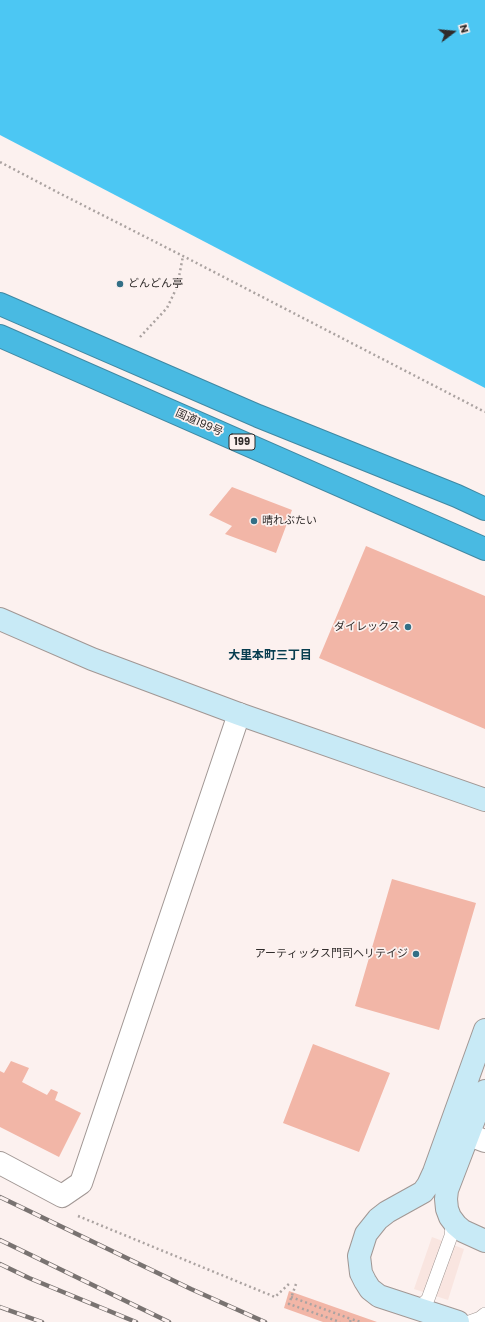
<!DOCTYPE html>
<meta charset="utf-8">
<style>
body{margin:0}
#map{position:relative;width:485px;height:1322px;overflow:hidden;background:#fcf1ef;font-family:Poppins,sans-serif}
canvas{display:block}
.north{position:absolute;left:433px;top:12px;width:40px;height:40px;-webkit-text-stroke:3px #fcf1ef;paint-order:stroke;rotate:74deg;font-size:11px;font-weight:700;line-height:16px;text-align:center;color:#302c2b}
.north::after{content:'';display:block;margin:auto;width:14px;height:18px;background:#302c2b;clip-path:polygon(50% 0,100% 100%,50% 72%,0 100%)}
</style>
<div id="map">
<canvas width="485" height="1322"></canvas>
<div class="north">N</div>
</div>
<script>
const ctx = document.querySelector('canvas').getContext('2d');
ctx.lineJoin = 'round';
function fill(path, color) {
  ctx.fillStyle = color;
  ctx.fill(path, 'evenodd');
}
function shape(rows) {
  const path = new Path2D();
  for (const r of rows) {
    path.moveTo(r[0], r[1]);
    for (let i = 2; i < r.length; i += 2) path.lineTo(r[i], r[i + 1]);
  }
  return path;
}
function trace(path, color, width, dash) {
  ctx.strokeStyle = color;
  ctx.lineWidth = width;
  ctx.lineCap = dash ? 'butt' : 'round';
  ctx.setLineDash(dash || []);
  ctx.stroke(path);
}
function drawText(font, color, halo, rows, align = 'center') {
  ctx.font = font + ' Poppins,"Noto Sans JP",sans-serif';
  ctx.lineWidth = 3.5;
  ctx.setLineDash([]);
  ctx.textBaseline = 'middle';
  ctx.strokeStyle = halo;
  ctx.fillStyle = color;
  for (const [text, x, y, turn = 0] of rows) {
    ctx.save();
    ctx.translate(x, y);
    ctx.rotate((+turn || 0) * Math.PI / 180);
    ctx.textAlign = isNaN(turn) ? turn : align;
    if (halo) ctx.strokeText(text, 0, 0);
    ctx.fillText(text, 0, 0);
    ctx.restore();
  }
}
fill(shape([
 [432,1237,464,1249,448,1300,414,1289]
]), '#f9e5e0');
fill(shape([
 [0,0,485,0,485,388,0,135]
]), '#4cc7f3');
fill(shape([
 [232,487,292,510,276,553,225,534,232,526,209,515],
 [366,546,485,596,485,729,319,658],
 [392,879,476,903,439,1030,355,1006],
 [313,1044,390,1073,359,1152,283,1123],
 [11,1061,29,1068,22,1082,47,1095,51,1089,58,1092,55,1100,81,1113,59,1157,0,1127,0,1071,4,1073],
 [289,1291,377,1322,323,1322,284,1308]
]), '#f2b6a7');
const lane = shape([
 [415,1307,422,1305,428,1299,451,1236,452,1227,450,1219],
 [469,1322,480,1318,485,1314]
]);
const street = shape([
 [469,1135,485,1141],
 [0,1163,62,1196,81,1183,239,714]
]);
const secondary = shape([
 [0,619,92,659,239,714,485,800],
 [485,1091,447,1190,446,1199,447,1209,450,1217,456,1225,463,1231,485,1241],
 [458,1322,379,1296,370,1289,365,1281,361,1273,359,1256,366,1234,378,1219,387,1212,423,1192,428,1185,434,1172,485,1030]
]);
const highway = shape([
 [0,304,258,416,457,496,485,509],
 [0,336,485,549]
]);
trace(lane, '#a19794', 14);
trace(street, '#a19794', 24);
trace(secondary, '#a19794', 24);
trace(highway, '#4088a2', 24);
trace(shape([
 [0,162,59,193,183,256,485,412],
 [140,337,167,308,177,287,183,256],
 [78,1216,275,1297,291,1282],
 [296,1284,289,1304,340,1322],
 [291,1297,351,1319],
 [350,1322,351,1319,361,1322]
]), '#aba3a1', 2.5, [2, 3]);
trace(lane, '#fff', 13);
trace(street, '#fff', 22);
trace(secondary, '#c8eaf6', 22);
trace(highway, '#49bae2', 22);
const rail = shape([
 [0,1197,191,1289,265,1322],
 [0,1240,169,1322],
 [0,1264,29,1278,136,1322],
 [0,1307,42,1322]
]);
trace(rail, '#797371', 4.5);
trace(rail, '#fcf1ef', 3, [9]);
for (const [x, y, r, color] of [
 [120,284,4,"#336f86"],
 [254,521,4,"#336f86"],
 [408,627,4,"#336f86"],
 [416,954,4,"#336f86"]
]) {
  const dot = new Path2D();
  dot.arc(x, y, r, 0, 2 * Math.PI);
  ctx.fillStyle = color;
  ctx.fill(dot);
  trace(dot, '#fcf1ef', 1.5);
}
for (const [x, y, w] of [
 [242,442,26]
]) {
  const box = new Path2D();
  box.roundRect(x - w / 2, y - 8, w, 16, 3);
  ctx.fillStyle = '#fcf1ef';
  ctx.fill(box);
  trace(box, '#302c2b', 1);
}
drawText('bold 10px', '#302c2b', null, [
 ["199",242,442]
]);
drawText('11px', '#302c2b', '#fcf1ef', [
 ["どんどん亭",128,284],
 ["晴れぶたい",262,521],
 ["ダイレックス",400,627,"right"],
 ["アーティックス門司ヘリテイジ",408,954,"right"]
], 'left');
drawText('11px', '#302c2b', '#fcf1ef', [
 ["国道199号",199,423,24]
]);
drawText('bold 12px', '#083d4f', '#fcf1ef', [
 ["大里本町三丁目",270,656]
]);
</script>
